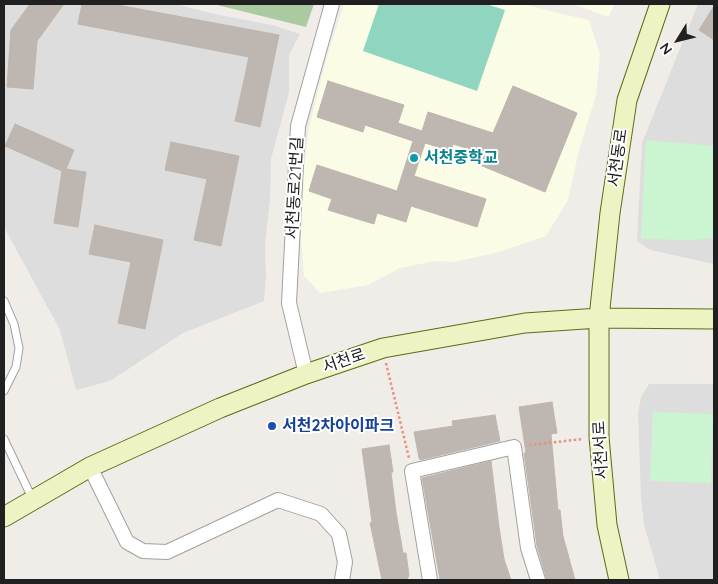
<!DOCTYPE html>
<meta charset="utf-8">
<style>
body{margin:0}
#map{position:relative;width:718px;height:584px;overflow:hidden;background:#f0ede8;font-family:Quicksand,sans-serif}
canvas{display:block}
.frame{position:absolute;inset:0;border:5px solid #202020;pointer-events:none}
.north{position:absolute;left:653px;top:15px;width:50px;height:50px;-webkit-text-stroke:4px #fff;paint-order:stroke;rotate:234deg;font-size:14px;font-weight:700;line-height:20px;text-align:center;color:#202020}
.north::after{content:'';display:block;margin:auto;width:18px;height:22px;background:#202020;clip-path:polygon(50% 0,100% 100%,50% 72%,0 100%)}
</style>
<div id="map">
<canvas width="718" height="584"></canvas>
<div class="frame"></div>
<div class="north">N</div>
</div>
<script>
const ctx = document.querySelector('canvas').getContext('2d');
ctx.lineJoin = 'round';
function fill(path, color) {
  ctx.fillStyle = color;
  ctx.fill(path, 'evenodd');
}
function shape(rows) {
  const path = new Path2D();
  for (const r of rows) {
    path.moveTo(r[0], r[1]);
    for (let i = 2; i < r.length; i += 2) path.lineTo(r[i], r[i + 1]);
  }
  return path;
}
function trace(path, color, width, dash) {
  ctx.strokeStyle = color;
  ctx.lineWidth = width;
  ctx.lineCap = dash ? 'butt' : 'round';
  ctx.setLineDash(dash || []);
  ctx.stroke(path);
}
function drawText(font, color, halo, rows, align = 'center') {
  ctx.font = font + ' Quicksand,"Noto Sans KR",sans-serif';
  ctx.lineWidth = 4;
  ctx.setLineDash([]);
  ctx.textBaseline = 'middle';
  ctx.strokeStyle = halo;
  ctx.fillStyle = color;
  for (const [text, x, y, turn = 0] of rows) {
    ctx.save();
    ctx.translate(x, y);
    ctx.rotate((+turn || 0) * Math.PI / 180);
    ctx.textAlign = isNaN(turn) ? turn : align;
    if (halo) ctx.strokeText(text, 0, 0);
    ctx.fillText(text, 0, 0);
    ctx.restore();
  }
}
fill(shape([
 [4,4,176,4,214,14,272,25,300,34,289,55,289,92,271,159,270,200,265,244,266,278,264,301,183,333,110,381,76,390,60,330,4,227],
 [698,4,714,4,714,264,650,250,637,241,642,143],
 [649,384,714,384,714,580,660,580,644,525,641,498,638,413,641,397]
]), '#dedddd');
fill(shape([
 [344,4,525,4,541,9,589,20,600,54,596,95,579,150,568,200,546,236,499,252,454,262,435,261,400,268,368,285,320,293,304,276,301,238,303,176,309,127,328,53],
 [573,4,615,4,608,17]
]), '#fafce5');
fill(shape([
 [213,4,314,4,306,27]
]), '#abcaa1');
fill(shape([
 [646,140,714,146,714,238,691,240,641,239],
 [653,412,713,414,711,483,650,481]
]), '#cbf4d1');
fill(shape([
 [379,4,486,4,505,10,477,91,363,51]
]), '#8fd5bf');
const building = shape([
 [30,4,64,4,37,41,33,89,7,87,11,30,30,4],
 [82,4,112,4,279,35,260,127,235,121,249,57,78,24,82,4],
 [714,6,714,40,699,30,714,6],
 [328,81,404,105,398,123,422,131,428,112,493,133,513,86,577,113,545,192,480,165,485,154,453,144,451,151,425,143,414,176,486,199,477,227,411,206,406,222,377,213,374,224,328,210,332,199,309,191,317,165,397,191,413,141,365,125,363,132,317,117,328,81],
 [15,124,74,150,66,169,86,172,78,227,54,223,62,171,5,146,15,124],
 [171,142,239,156,221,246,194,240,207,179,165,170,171,142],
 [95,225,163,240,145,329,118,323,131,262,89,254,95,225],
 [552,402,557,433,551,434,558,510,560,510,563,536,575,580,547,580,537,546,524,453,526,453,519,407,552,402],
 [495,415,500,441,420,460,419,458,414,432,453,426,452,421,495,415],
 [389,445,393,472,391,472,396,512,403,553,406,553,409,575,407,580,382,580,370,523,372,522,362,449,389,445],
 [491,461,499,527,504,559,511,580,440,580,422,478,491,461]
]);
fill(building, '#bdb6b1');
trace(building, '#c0b6ac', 1);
const lane = shape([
 [4,301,14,324,19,348,16,367,4,391],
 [4,439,33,500]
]);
const street = shape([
 [306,374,289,303,298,126,332,4],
 [90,467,127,542,143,551,167,552,278,500,321,514,339,534,345,562,342,580],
 [430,580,412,471,514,447,528,548,538,580]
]);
const secondary = shape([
 [4,517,90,467,220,408,306,374,383,348,525,323,599,318,714,319],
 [619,580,607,525,599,437,599,318,610,213,627,100,660,4]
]);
trace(lane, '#a1a1a1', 9);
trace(street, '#a1a1a1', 16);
trace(secondary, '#5d6c12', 21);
trace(shape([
 [386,363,409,458],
 [529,445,583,439]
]), '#ea907e', 2.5, [2.5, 2.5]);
trace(lane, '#fff', 7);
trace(street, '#fff', 14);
trace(secondary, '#edf3c3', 19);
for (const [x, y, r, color] of [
 [414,158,5,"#0f9aa8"],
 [272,426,5,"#1a4fb4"]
]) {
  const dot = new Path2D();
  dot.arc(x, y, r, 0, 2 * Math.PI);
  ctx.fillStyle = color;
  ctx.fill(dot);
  trace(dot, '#fff', 2);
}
drawText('bold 16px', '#0d838f', '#fff', [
 ["서천중학교",424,158]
], 'left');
drawText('16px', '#202020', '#fff', [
 ["서천동로",618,158,-82],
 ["서천동로21번길",295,188,-87],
 ["서천로",344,361,-19],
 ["서천서로",601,450,-93]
]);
drawText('bold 16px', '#164399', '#fff', [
 ["서천2차아이파크",282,426]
], 'left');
</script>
